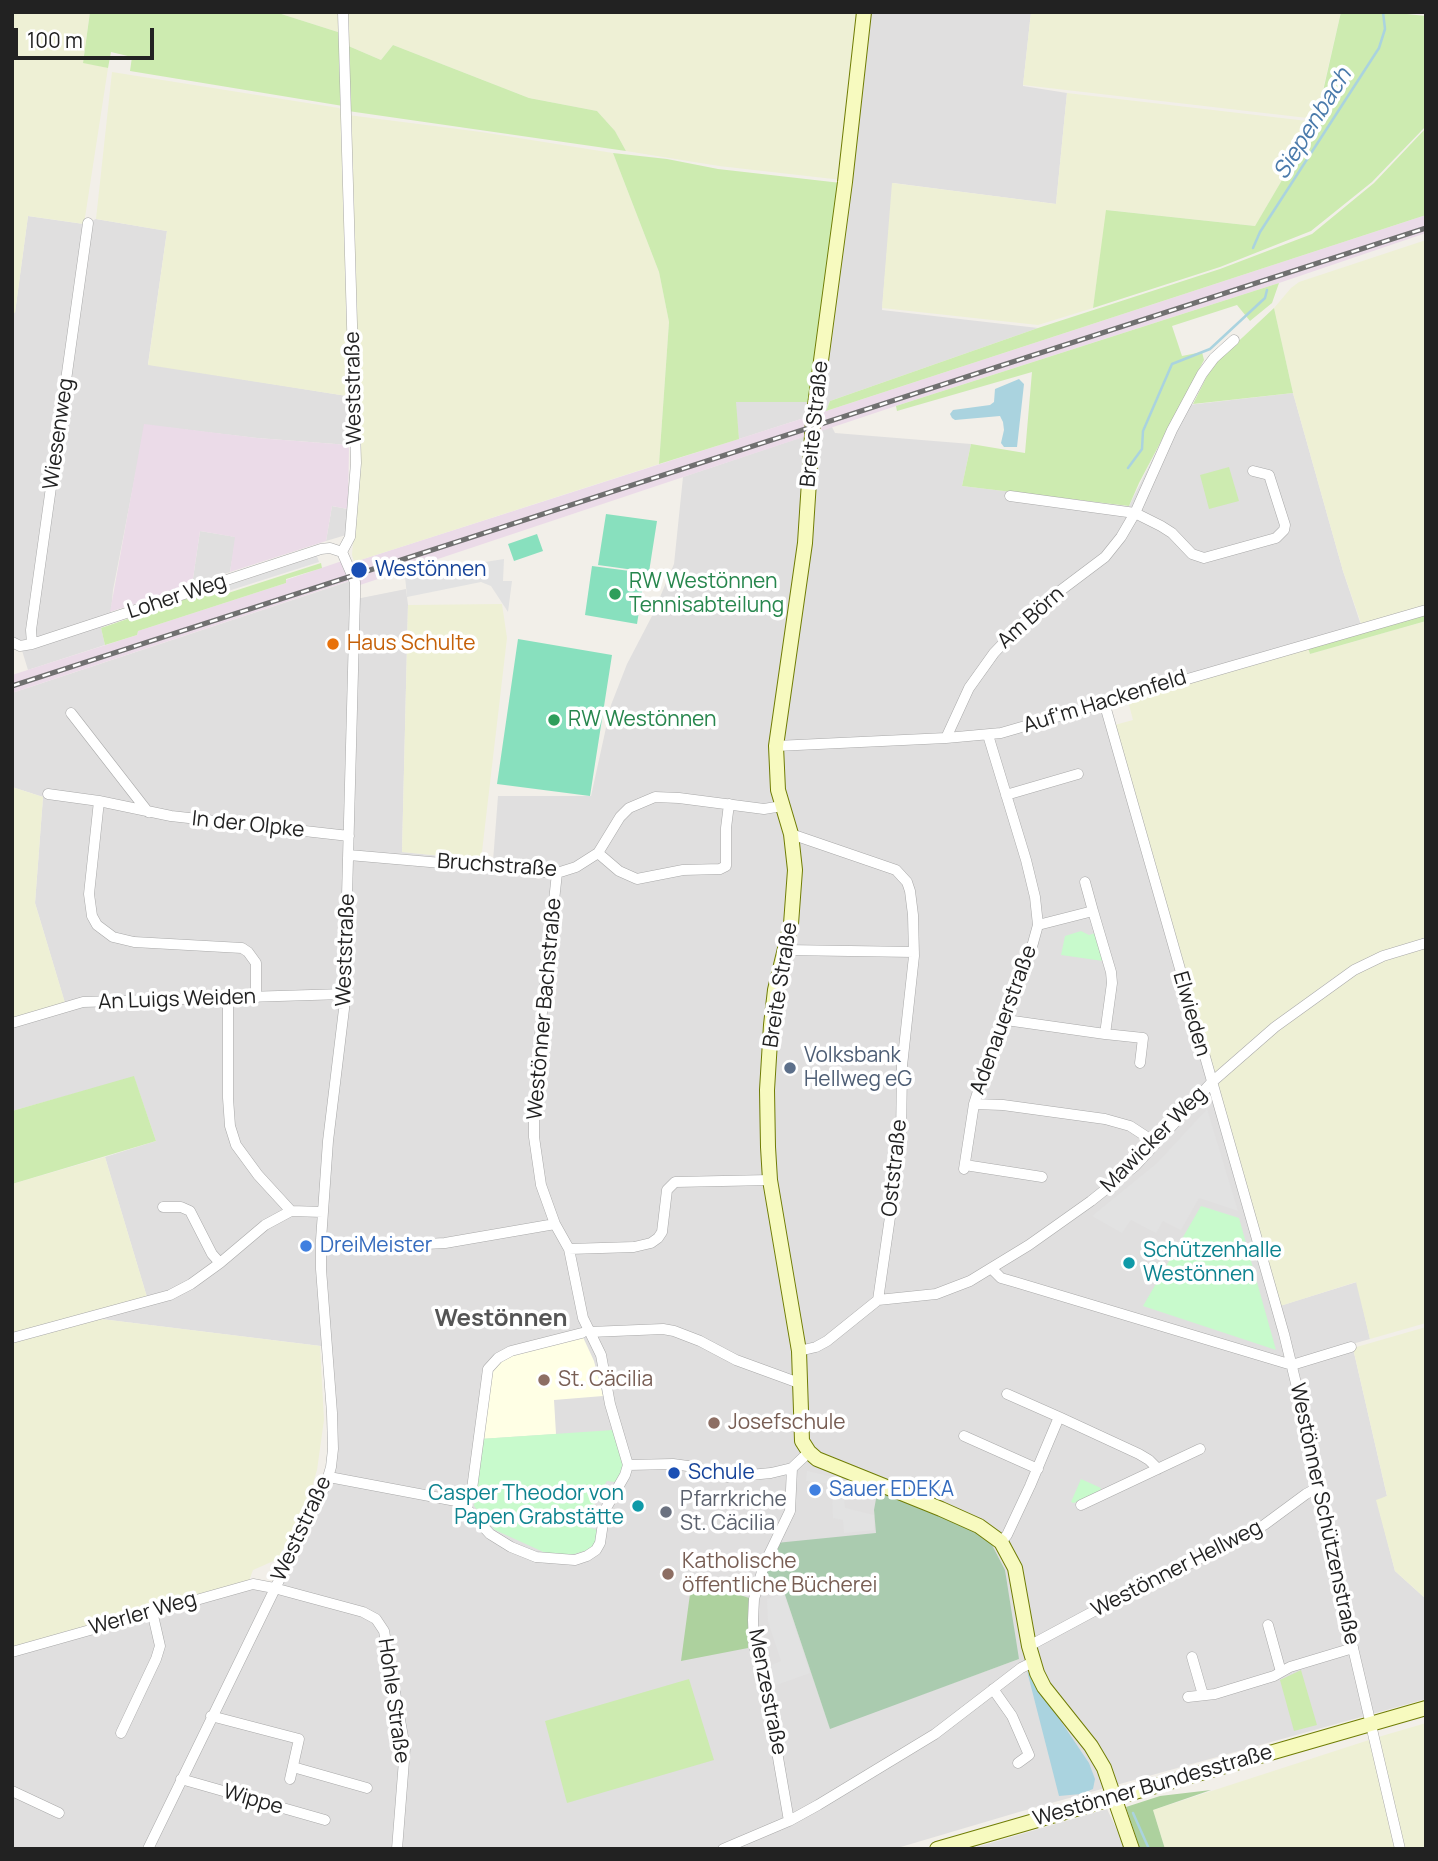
<!DOCTYPE html>
<meta charset="utf-8">
<style>
body{margin:0}
#map{position:relative;width:1438px;height:1861px;overflow:hidden;background:#f2efe9;font-family:Manrope,sans-serif}
canvas{display:block}
.frame{position:absolute;inset:0;border:14px solid #222;pointer-events:none}
.scale{position:absolute;left:14px;top:28px;width:140px;height:32px;box-sizing:border-box;border:4px solid #222;border-top:0;padding-left:9px;font-size:21px;line-height:24px;white-space:nowrap;color:#222;-webkit-text-stroke:5px #fff;paint-order:stroke}
</style>
<div id="map">
<canvas width="1438" height="1861"></canvas>
<div class="frame"></div>
<div class="scale">100 m</div>
</div>
<script>
const ctx = document.querySelector('canvas').getContext('2d');
ctx.lineJoin = 'round';
function fill(path, color) {
  ctx.fillStyle = color;
  ctx.fill(path, 'evenodd');
}
function shape(rows) {
  const path = new Path2D();
  for (const r of rows) {
    path.moveTo(r[0], r[1]);
    for (let i = 2; i < r.length; i += 2) path.lineTo(r[i], r[i + 1]);
  }
  return path;
}
function trace(path, color, width, dash) {
  ctx.strokeStyle = color;
  ctx.lineWidth = width;
  ctx.lineCap = dash ? 'butt' : 'round';
  ctx.setLineDash(dash || []);
  ctx.stroke(path);
}
function drawText(font, color, halo, rows, align = 'center') {
  ctx.font = font + ' Manrope,sans-serif';
  ctx.lineWidth = 7;
  ctx.setLineDash([]);
  ctx.textBaseline = 'middle';
  ctx.strokeStyle = halo;
  ctx.fillStyle = color;
  for (const [text, x, y, turn = 0] of rows) {
    ctx.save();
    ctx.translate(x, y);
    ctx.rotate((+turn || 0) * Math.PI / 180);
    ctx.textAlign = isNaN(turn) ? turn : align;
    if (halo) ctx.strokeText(text, 0, 0);
    ctx.fillText(text, 0, 0);
    ctx.restore();
  }
}
fill(shape([
 [866,12,1031,12,1023,86,1067,93,1056,204,893,183,882,310,1038,328,830,401,826,411,739,439,735,402,820,402],
 [28,216,84,224,96,219,167,231,148,364,347,396,349,445,257,438,145,425,113,590,110,624,101,628,105,645,28,670,20,644,12,640,12,312,15,312],
 [1293,393,1343,571,1362,628,1102,700,1273,1308,1357,1282,1370,1339,1352,1344,1387,1496,1377,1501,1395,1571,1426,1599,1426,1699,1019,1812,894,1849,12,1849,12,1653,253,1586,276,1590,330,1479,329,1347,101,1319,149,1304,105,1157,156,1141,134,1077,12,1111,12,1026,67,1010,35,903,43,797,12,787,12,693,350,581,351,600,406,589,408,605,402,852,493,861,498,796,591,796,611,705,627,664,652,616,674,564,683,477,832,427,835,433,971,444,962,486,1129,506,1179,406],
 [874,1510,1019,1659,830,1728,783,1589,877,1533],
 [332,506,348,509,346,535,326,541],
 [200,531,236,537,230,572,192,585],
 [1107,1809,1126,1849,970,1849]
]), '#e0dfdf');
fill(shape([
 [1426,215,1426,233,1279,283,896,406,360,585,349,581,12,693,12,675,137,635,138,631,286,583,286,580,342,561,354,562,826,411],
 [144,424,257,438,349,445,348,509,332,506,326,541,230,572,235,537,200,531,192,585,110,612]
]), '#ebdbe8');
fill(shape([
 [582,1335,594,1361,603,1396,554,1400,556,1434,480,1439,491,1370,497,1363,509,1355]
]), '#ffffe5');
fill(shape([
 [12,12,90,12,83,62,108,68,84,224,28,216,15,313,12,312],
 [275,12,340,12,341,33],
 [345,12,861,12,842,180,719,166,626,151,615,131,597,111,529,98,393,45,381,60,346,45],
 [1031,12,1341,12,1316,119,1023,85],
 [112,72,339,108,345,113,351,356,347,396,148,365,167,231,96,219],
 [1067,93,1316,122,1255,226,1107,210,1093,308,1038,325,882,308,892,183,1056,204],
 [348,115,481,132,613,153,659,272,669,322,659,464,354,562,352,555,359,462],
 [1426,240,1426,607,1362,626,1343,571,1293,393,1274,308,1291,288,1299,282],
 [502,604,507,638,481,860,402,852,408,605],
 [1426,621,1426,940,1382,953,1332,979,1275,1022,1213,1074,1111,726,1133,720,1127,697,1307,645,1310,654],
 [12,787,43,797,35,903,66,1006,12,1021],
 [1426,946,1426,1323,1370,1339,1356,1282,1277,1307,1216,1086,1276,1030,1335,985,1382,958],
 [105,1157,147,1297,12,1334,12,1184],
 [101,1319,320,1346,324,1420,317,1470,308,1500,278,1559,253,1570,249,1581,12,1650,12,1343],
 [1426,1327,1426,1599,1395,1571,1376,1500,1387,1496,1353,1348],
 [1426,1723,1426,1849,1402,1849,1375,1738],
 [1369,1740,1399,1849,1165,1849,1153,1810]
]), '#eef0d5');
fill(shape([
 [90,12,275,12,341,33,343,106,130,71,132,57,111,52,108,68,83,63],
 [1341,12,1388,12,1426,16,1426,126,1372,182,1311,231,1220,267,1093,308,1106,210,1255,226,1316,122],
 [346,45,381,60,393,45,529,98,597,111,615,131,626,151,348,111],
 [1426,128,1426,215,826,411,830,401,1038,328,1220,269,1312,234,1374,183],
 [613,153,667,159,718,169,841,183,812,402,736,402,739,439,659,464,669,322,659,272],
 [1279,283,1272,303,1250,321,1237,305,1172,326,1182,356,1202,352,1204,360,1139,483,1129,506,962,486,971,444,1025,453,1032,372,897,411,896,406],
 [1274,308,1293,393,1193,404,1212,366],
 [1229,467,1239,501,1209,509,1200,475],
 [321,563,322,568,286,579,286,583,138,631,137,635,105,645,101,628,218,588,222,595],
 [1426,613,1426,621,1310,654,1307,645],
 [134,1076,156,1141,12,1184,12,1111],
 [1301,1670,1317,1725,1294,1731,1280,1680],
 [689,1679,714,1760,567,1803,545,1721]
]), '#cdebb0');
fill(shape([
 [692,1579,749,1598,748,1648,681,1661],
 [1211,1790,1153,1810,1165,1849,1140,1849,1126,1807,1160,1796]
]), '#add19e');
fill(shape([
 [878,1488,972,1527,992,1545,1005,1570,1019,1659,830,1729,783,1589,776,1588,764,1581,776,1543,876,1533,874,1510]
]), '#aacbaf');
fill(shape([
 [1081,931,1089,935,1095,933,1103,961,1061,955,1065,936],
 [1201,1206,1239,1218,1276,1350,1143,1306],
 [613,1430,625,1465,619,1477,615,1482,607,1481,596,1498,589,1527,599,1531,598,1538,592,1549,567,1556,550,1555,495,1530,474,1506,480,1439],
 [1081,1479,1101,1488,1100,1491,1074,1503,1071,1502]
]), '#c8facc');
fill(shape([
 [606,514,657,521,649,572,598,565],
 [537,534,543,551,514,561,508,544],
 [592,566,645,573,637,624,585,615],
 [518,639,612,655,590,796,497,784]
]), '#88e0be');
fill(shape([
 [317,556,319,562,222,593,220,588],
 [504,559,503,581,512,581,508,612,491,586,481,582,407,597,405,576,476,561,479,567,485,562],
 [1207,1109,1238,1211,1199,1198,1181,1230,1163,1221,1156,1233,1131,1220,1122,1233,1092,1216,1157,1163],
 [807,1471,842,1479,845,1508,874,1515,874,1530,844,1533,843,1520,833,1518,832,1484,806,1481],
 [608,1482,614,1484,606,1496,597,1529,591,1528,594,1510],
 [784,1594,810,1673,771,1687,765,1668,781,1661,768,1622,767,1599]
]), '#e2e2e2');
fill(shape([
 [1019,379,1024,384,1017,447,1004,447,1001,443,1004,430,1003,422,1000,416,955,420,952,418,950,414,953,410,990,405,994,402,995,389],
 [1027,1671,1089,1763,1095,1779,1093,1789,1081,1794,1059,1796]
]), '#aad3df');
trace(shape([
 [1253,248,1260,232,1379,48,1385,29,1383,12],
 [1128,468,1142,449,1143,431,1172,364,1210,349,1265,298,1267,290],
 [1133,1813,1149,1849]
]), '#aad3df', 2.5);
const street = shape([
 [1010,496,1135,513,1161,526,1172,533,1192,554,1204,558,1276,538,1284,530,1285,525,1269,475,1253,471],
 [342,552,350,537,356,463,343,12],
 [12,642,20,646,32,644,321,549,330,548,342,552],
 [32,644,31,630,88,223],
 [1104,702,1284,1334,1321,1486,1353,1648,1400,1849],
 [71,713,148,812],
 [946,738,969,688,994,653,1036,609,1105,557,1121,537,1135,513,1172,430,1202,374,1214,358,1234,340],
 [776,746,946,738,1001,733,1426,610],
 [48,794,99,801,171,816,349,836],
 [1006,795,1078,774],
 [99,801,89,894,92,916,97,925,113,937,134,942,242,948,248,952,256,963,256,998],
 [791,834,896,870,907,882,910,891,913,915,914,956,902,1066,901,1141,878,1300],
 [598,853,619,871,637,879,683,870,720,869,726,866,726,828,729,804],
 [349,855,557,873,576,867,598,853,620,817,629,808,655,797,679,798,764,809,782,806],
 [1085,882,1093,911],
 [1038,925,1093,911,1111,972,1112,983,1105,1034,1143,1038,1140,1063],
 [785,950,914,952],
 [228,999,228,1098,230,1126,236,1145,258,1175,291,1211,323,1212],
 [1006,1020,1105,1034],
 [12,1023,83,1002,344,994],
 [974,1104,1003,1105,1105,1119,1130,1126,1156,1143],
 [965,1165,1042,1177],
 [964,1169,974,1104,986,1066,1006,1020,1028,961,1038,925,1035,897,1026,860,988,735],
 [163,1207,181,1207,190,1211,212,1254,220,1263,265,1225,291,1211],
 [321,1240,350,1248,445,1243,555,1224],
 [569,1249,634,1247,651,1243,658,1238,662,1232,667,1190,675,1182,770,1180],
 [992,1269,1001,1278,1015,1282,1292,1365],
 [590,1332,663,1329,674,1331,700,1341,736,1360,799,1383],
 [12,1338,170,1295,191,1284,220,1263],
 [799,1351,816,1347,827,1341,878,1300,936,1294,970,1281,1029,1245,1091,1201,1135,1166,1212,1082,1275,1027,1354,970,1383,956,1426,943],
 [1292,1365,1351,1347],
 [1007,1394,1059,1417],
 [964,1436,1038,1469],
 [628,1465,673,1464,695,1467,716,1475,729,1477,771,1473,792,1468],
 [792,1468,809,1452],
 [329,1477,456,1501,465,1507,490,1534,511,1547,536,1557,575,1560,587,1556,596,1550,600,1543,605,1510,625,1475,628,1465,610,1404,601,1355,583,1318,569,1249,555,1224,541,1185,534,1137,534,1108,542,1012,557,873],
 [1081,1505,1200,1449],
 [465,1507,472,1489,488,1369,498,1358,511,1351,582,1333],
 [1001,1542,1007,1535,1030,1486,1059,1417,1139,1454,1149,1460,1158,1469],
 [1268,1625,1281,1672],
 [1029,1646,1109,1603,1228,1545,1264,1525,1306,1494,1321,1486],
 [12,1652,253,1584,274,1588,363,1612,376,1619,384,1631,405,1748,397,1849],
 [1192,1657,1203,1695],
 [993,1689,1012,1716,1029,1755,1018,1763],
 [1188,1697,1215,1694,1274,1676,1290,1667,1353,1648],
 [211,1716,299,1739,290,1779],
 [121,1733,156,1659,160,1646,152,1611],
 [293,1767,367,1788],
 [181,1779,325,1820],
 [12,1791,59,1813],
 [789,1821,767,1694,754,1645,753,1620,754,1599,764,1565,790,1511,792,1468],
 [148,1849,326,1484,331,1467,333,1449,332,1413,321,1269,321,1240,328,1141,344,1009,355,596,355,582,342,552],
 [723,1849,789,1821,818,1805,935,1734,1021,1668,1033,1662]
]);
const secondary = shape([
 [864,12,845,182,813,420,805,543,776,746,778,790,791,834,795,870,791,924,775,990,771,1025,767,1090,768,1147,770,1180,799,1351,802,1441,809,1452,817,1459,941,1509,979,1526,1001,1542,1015,1568,1029,1646,1037,1673,1044,1687,1091,1746,1104,1768,1132,1849],
 [937,1849,1426,1708]
]);
trace(street, '#a9a9a9', 11);
trace(secondary, '#707d05', 16);
trace(street, '#fff', 10);
trace(secondary, '#f7fabf', 14);
const rail = shape([
 [12,686,1426,228]
]);
trace(rail, '#707070', 5);
trace(rail, '#fff', 2.5, [8]);
for (const [x, y, r, color] of [
 [359,570,9,"#1a4fb4"],
 [615,594,7,"#2e9e5b"],
 [333,644,7,"#e8710a"],
 [554,720,7,"#2e9e5b"],
 [790,1068,7,"#5c6f8a"],
 [306,1246,7,"#3f7fe0"],
 [1129,1263,7,"#0f9aa8"],
 [544,1380,7,"#8d6e63"],
 [714,1423,7,"#8d6e63"],
 [674,1473,7,"#1a4fb4"],
 [815,1490,7,"#3f7fe0"],
 [638,1506,7,"#0f9aa8"],
 [666,1512,7,"#6b7280"],
 [668,1574,7,"#8d6e63"]
]) {
  const dot = new Path2D();
  dot.arc(x, y, r, 0, 2 * Math.PI);
  ctx.fillStyle = color;
  ctx.fill(dot);
  trace(dot, '#fff', 2.5);
}
drawText('21px', '#222', '#fff', [
 ["Weststraße",354,388,-91],
 ["Breite Straße",815,424,-84],
 ["Wiesenweg",59,434,-82],
 ["Loher Weg",177,597,-18],
 ["Am Börn",1031,618,-42],
 ["Auf'm Hackenfeld",1105,702,-17],
 ["In der Olpke",248,825,6],
 ["Bruchstraße",497,866,4],
 ["Weststraße",346,950,-88],
 ["Breite Straße",781,985,-81],
 ["An Luigs Weiden",177,1000,-2],
 ["Westönner Bachstraße",545,1009,-85],
 ["Elwieden",1191,1014,74],
 ["Adenauerstraße",1004,1020,-70],
 ["Mawicker Weg",1154,1140,-45],
 ["Oststraße",895,1168,-84],
 ["Westönner Schützenstraße",1324,1514,78],
 ["Weststraße",302,1529,-65],
 ["Westönner Hellweg",1177,1569,-27],
 ["Werler Weg",143,1614,-16],
 ["Menzestraße",767,1692,79],
 ["Hohle Straße",393,1701,82],
 ["Westönner Bundesstraße",1153,1786,-16],
 ["Wippe",253,1800,16]
]);
drawText('21px', '#164399', '#fff', [
 ["Westönnen",375,570],
 ["Schule",688,1473]
], 'left');
drawText('21px', '#27864d', '#fff', [
 ["RW Westönnen",629,582],
 ["Tennisabteilung",629,606],
 ["RW Westönnen",568,720]
], 'left');
drawText('21px', '#c56008', '#fff', [
 ["Haus Schulte",347,644]
], 'left');
drawText('21px', '#4e5e75', '#fff', [
 ["Volksbank",804,1056],
 ["Hellweg eG",804,1080]
], 'left');
drawText('21px', '#366cbe', '#fff', [
 ["DreiMeister",320,1246],
 ["Sauer EDEKA",829,1490]
], 'left');
drawText('21px', '#0d838f', '#fff', [
 ["Schützenhalle",1143,1251],
 ["Westönnen",1143,1275],
 ["Casper Theodor von",624,1494,"right"],
 ["Papen Grabstätte",624,1518,"right"]
], 'left');
drawText('21px', '#785e54', '#fff', [
 ["St. Cäcilia",558,1380],
 ["Josefschule",728,1423],
 ["Katholische",682,1562],
 ["öffentliche Bücherei",682,1586]
], 'left');
drawText('21px', '#5b616d', '#fff', [
 ["Pfarrkriche",680,1500],
 ["St. Cäcilia",680,1524]
], 'left');
drawText('italic 23px', '#4a7aab', '#fff', [
 ["Siepenbach",1313,124,-58]
]);
drawText('bold 24px', '#555', '#fff', [
 ["Westönnen",501,1319]
]);
</script>
